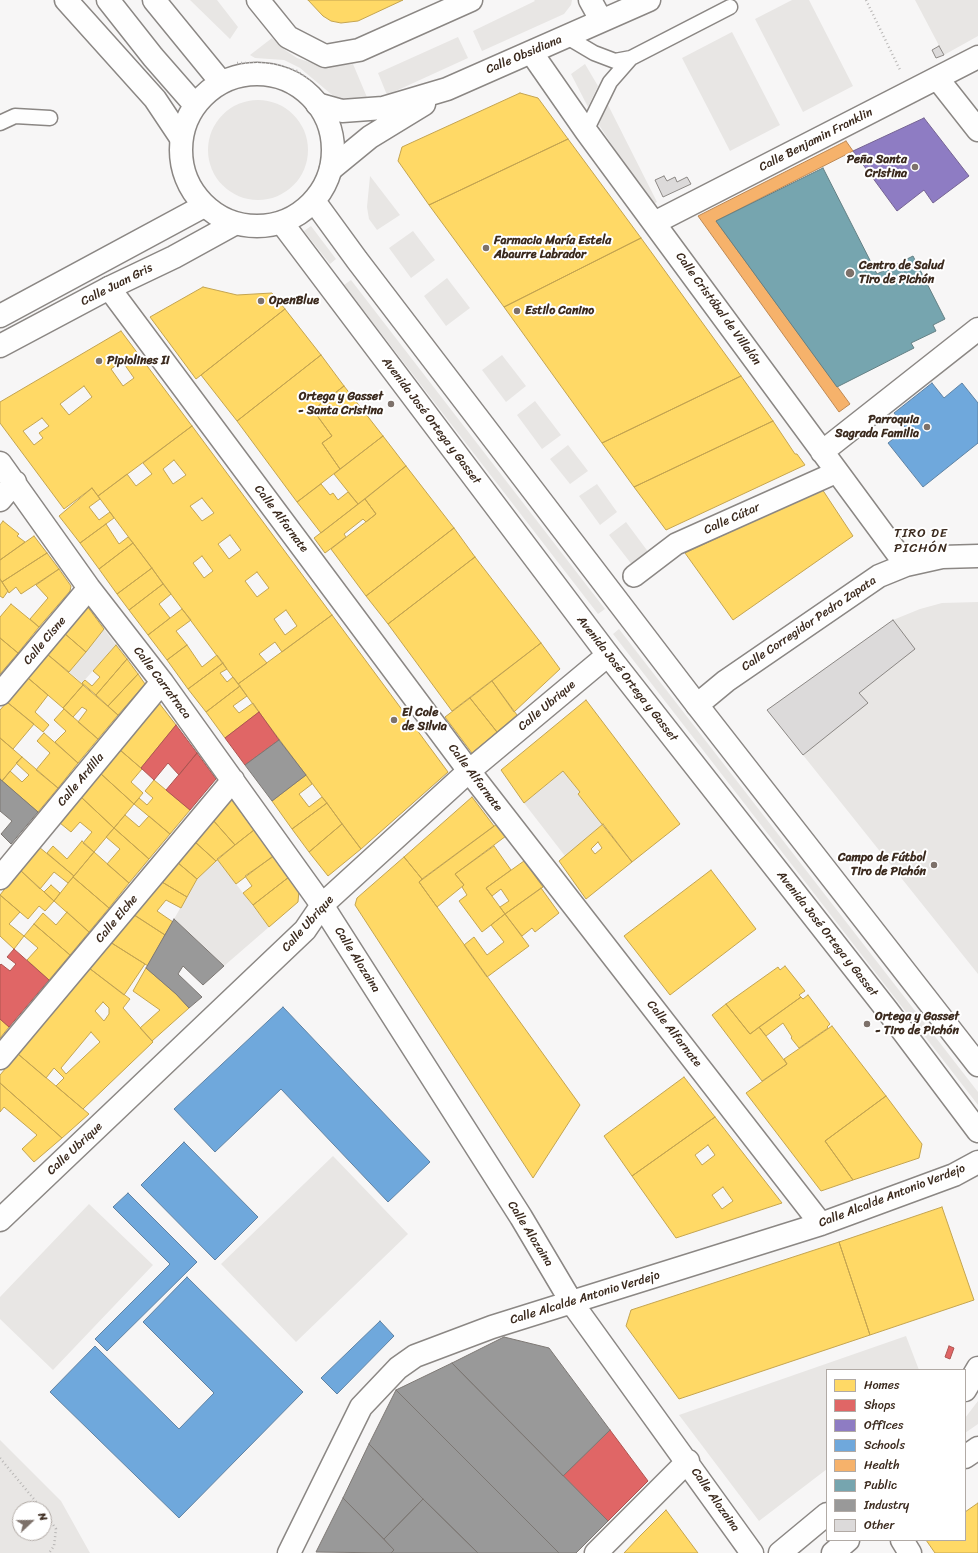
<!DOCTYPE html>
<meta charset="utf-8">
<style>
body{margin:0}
#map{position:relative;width:978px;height:1553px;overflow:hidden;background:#f7f6f6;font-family:Sriracha,sans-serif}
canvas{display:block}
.legend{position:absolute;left:826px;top:1369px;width:140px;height:172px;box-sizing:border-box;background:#fff;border:1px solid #b1aaa5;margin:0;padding:5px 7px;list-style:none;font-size:12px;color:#3b2a1e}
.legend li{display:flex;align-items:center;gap:8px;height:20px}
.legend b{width:20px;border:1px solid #b1aaa5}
.north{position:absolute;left:12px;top:1501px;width:40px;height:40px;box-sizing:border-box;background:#fff;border:1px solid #b1aaa5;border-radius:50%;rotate:68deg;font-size:11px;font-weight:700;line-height:16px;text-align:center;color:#3b2a1e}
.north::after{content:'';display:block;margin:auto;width:14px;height:18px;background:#7d716a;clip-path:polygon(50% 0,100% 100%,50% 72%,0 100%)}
</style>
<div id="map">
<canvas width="978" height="1553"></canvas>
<ul class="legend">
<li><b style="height:11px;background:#ffd966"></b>Homes</li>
<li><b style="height:11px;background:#e06666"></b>Shops</li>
<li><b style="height:11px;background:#8e7cc3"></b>Offices</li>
<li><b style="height:11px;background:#6fa8dc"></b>Schools</li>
<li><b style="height:11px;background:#f6b26b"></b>Health</li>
<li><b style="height:11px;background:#76a5af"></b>Public</li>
<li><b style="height:11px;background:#999"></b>Industry</li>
<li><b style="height:11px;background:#dcdada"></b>Other</li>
</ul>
<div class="north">N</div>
</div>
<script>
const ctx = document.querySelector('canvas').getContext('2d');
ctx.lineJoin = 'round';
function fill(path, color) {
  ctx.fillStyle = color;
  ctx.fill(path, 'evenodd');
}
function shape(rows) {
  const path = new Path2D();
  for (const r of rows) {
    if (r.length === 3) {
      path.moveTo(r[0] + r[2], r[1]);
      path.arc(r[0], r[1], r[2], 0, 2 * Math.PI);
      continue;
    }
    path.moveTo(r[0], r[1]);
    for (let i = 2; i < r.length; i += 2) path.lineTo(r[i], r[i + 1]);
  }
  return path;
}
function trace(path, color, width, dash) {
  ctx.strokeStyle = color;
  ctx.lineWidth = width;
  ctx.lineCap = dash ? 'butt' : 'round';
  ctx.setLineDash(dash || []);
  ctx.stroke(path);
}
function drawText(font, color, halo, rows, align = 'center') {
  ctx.font = font + ' Sriracha,sans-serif';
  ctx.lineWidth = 4;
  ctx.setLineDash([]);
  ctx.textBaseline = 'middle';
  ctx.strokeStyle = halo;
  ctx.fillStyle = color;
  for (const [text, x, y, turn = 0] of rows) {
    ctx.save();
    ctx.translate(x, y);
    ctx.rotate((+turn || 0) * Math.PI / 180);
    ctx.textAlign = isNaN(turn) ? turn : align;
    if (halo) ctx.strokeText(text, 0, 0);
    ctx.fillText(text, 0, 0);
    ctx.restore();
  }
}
fill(shape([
 [190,0,217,0,238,27,230,39],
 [534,0,572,0,571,5,564,14,482,51,473,31,535,1],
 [792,0,809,0,853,86,803,112,755,19],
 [915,0,978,0,978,36,944,55],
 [732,32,780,125,730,151,682,58],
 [458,37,468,58,387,95,378,73],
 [272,38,285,50,297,58,315,64,330,67,353,64,369,102,341,101,331,94,300,68,284,60,255,58,250,55],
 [585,64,598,86,588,107,571,74],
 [258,150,50],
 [607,103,657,202,651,205,599,125],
 [370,176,400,215,377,230,369,219,367,207],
 [311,226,336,259,330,264,304,231],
 [413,231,435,260,411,278,389,248],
 [447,278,470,308,446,326,424,296],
 [351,280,605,609,598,614,451,424,344,285],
 [502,355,526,386,506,402,482,370],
 [535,401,561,435,542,449,517,415],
 [568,445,588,471,570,484,550,459],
 [597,484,617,512,600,525,579,496],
 [626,522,649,553,633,566,609,535],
 [978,602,978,974,767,710,893,620,920,609,942,603],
 [104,629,116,645,82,683,69,672],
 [619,629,978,1092,978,1105,613,634],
 [563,771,580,792,578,794,603,824,565,856,524,803],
 [217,859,269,927,224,966,174,919,197,879],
 [333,1156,408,1234,296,1342,221,1264],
 [89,1204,153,1265,53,1370,0,1319,0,1297],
 [906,1336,919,1370,827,1370,827,1469,759,1521,679,1415],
 [978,1401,978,1424,965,1433,965,1418],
 [0,1440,61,1501,90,1553,0,1553],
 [20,1509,44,1509,44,1533,20,1533]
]), '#e8e6e4');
const homes = shape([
 [308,0,403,0,358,21,341,23,331,21,323,16,308,0],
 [520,93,538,98,568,139,429,205,398,161,402,147,520,93],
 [568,139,641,238,504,307,429,205,568,139],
 [641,238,741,376,602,443,504,307,641,238],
 [203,287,237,295,272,293,285,309,196,379,150,317,203,287],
 [285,309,321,355,237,421,201,375,285,309],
 [121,331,192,426,98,496,92,488,64,509,0,423,0,402,121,331],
 [122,361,134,378,123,386,111,369,122,361],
 [84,386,92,397,69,415,60,404,84,386],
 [42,418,49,426,39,433,43,438,34,445,23,431,42,418],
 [321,355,344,386,313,410,332,436,322,443,340,469,297,502,237,421,321,355],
 [741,376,773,421,634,487,602,443,741,376],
 [344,386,383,436,340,469,322,443,332,436,313,410,344,386],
 [773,421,795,454,797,454,805,465,666,530,634,487,773,421],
 [192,426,332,615,282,652,275,642,259,654,267,663,238,684,98,496,127,474,136,486,152,474,143,463,192,426],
 [174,460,186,475,173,484,163,469,174,460],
 [202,498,214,513,202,521,190,506,202,498],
 [230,535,241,550,229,559,218,544,230,535],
 [202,556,213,571,204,578,193,563,202,556],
 [257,572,269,588,257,597,245,581,257,572],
 [286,610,297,626,285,635,274,619,286,610],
 [383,436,406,466,358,504,334,474,383,436],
 [406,466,454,528,366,596,331,549,376,514,365,499,406,466],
 [321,484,330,495,333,493,338,500,348,492,358,504,321,533,297,502,321,484],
 [92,488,100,499,89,507,99,520,110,512,114,518,80,543,59,516,92,488],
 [822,489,853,536,733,620,685,553,822,489],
 [365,499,376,514,366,522,363,519,344,534,346,537,325,553,314,538,365,499],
 [3,521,19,534,17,536,25,542,0,560,0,525,3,521],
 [106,524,119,544,128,537,133,543,99,569,80,543,106,524],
 [454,528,475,557,388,624,366,596,454,528],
 [34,536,47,553,2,582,0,579,0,560,34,536],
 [133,543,152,568,117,594,99,569,133,543],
 [47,553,59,569,21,594,16,587,9,593,2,582,47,553],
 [475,557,541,643,452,711,388,624,475,557],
 [152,568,163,584,129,610,117,594,152,568],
 [59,569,71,586,70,591,39,627,30,619,48,598,36,585,59,569],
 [0,579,8,591,3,598,0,596,0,579],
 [163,584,171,594,159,604,170,618,148,635,129,610,163,584],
 [11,604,39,627,18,653,0,638,0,617,11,604],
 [87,606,104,629,86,652,64,633,87,606],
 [182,609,191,620,176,631,187,645,167,660,148,635,182,609],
 [332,615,448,772,361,849,238,684,332,615],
 [64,633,86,652,69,672,47,654,64,633],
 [0,638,18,653,0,674,0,638],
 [541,643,560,669,514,712,492,681,541,643],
 [116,645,127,659,96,695,82,683,85,680,92,686,100,677,93,671,116,645],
 [187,645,202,667,217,655,223,663,188,689,167,660,187,645],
 [47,654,83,685,63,708,28,678,47,654],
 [127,659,138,674,108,706,96,695,127,659],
 [223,663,227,669,220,673,227,682,233,677,240,686,206,712,188,689,223,663],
 [138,674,145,684,118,715,108,706,138,674],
 [28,678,48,695,35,712,49,725,43,732,7,702,28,678],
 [492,681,517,715,497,732,470,698,492,681],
 [83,685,118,715,98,739,78,722,87,710,82,707,73,717,63,708,83,685],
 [240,686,247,696,233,706,239,713,253,703,259,712,225,738,206,712,240,686],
 [470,698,497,732,472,753,445,717,470,698],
 [586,700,680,824,632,862,578,794,580,792,563,771,524,803,501,770,586,700],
 [7,702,34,724,13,749,0,738,0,710,7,702],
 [159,703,176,725,141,768,120,750,159,703],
 [64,709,98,739,78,763,55,742,66,731,54,720,64,709],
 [44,733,78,763,58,788,36,770,50,753,37,741,44,733],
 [0,738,22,757,2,781,0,779,0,738],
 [120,750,142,769,131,782,143,793,134,804,100,773,120,750],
 [22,757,58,788,38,812,2,781,10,771,22,782,29,775,16,763,22,757],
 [100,773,134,804,114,828,81,797,100,773],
 [306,775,312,784,299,794,309,807,322,797,327,803,292,829,272,801,306,775],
 [154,780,190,810,170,834,134,804,139,798,147,805,153,798,145,791,154,780],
 [81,797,114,828,94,852,83,843,92,832,80,822,71,832,60,823,81,797],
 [472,797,494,826,422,879,404,857,472,797],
 [230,798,254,830,235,845,212,819,230,798],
 [327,803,342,824,309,852,292,829,327,803],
 [125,815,139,827,149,816,170,834,149,859,114,828,125,815],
 [212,819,235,845,216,861,194,841,212,819],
 [342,824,361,849,328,876,309,852,342,824],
 [497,824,506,836,455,874,464,885,437,907,419,882,497,824],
 [603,824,632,862,586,899,559,861,603,824],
 [598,842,602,848,595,854,591,849,598,842],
 [114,828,149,859,129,883,107,864,120,849,106,837,114,828],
 [254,830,273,856,236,884,217,859,254,830],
 [82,841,94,852,74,876,47,853,53,846,67,859,82,841],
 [194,841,216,861,197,879,177,862,194,841],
 [494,846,511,870,486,888,505,914,482,932,459,901,467,895,462,887,464,885,455,874,494,846],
 [39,847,74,876,68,883,54,872,40,889,20,870,39,847],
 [94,852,129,883,109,908,73,877,94,852],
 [274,856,289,877,253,905,243,893,252,886,245,876,274,856],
 [404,857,422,879,419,882,580,1105,533,1178,355,905,357,898,404,857],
 [524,861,543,887,505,914,500,907,509,901,501,889,492,896,486,888,524,861],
 [177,862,197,879,187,897,162,882,177,862],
 [20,870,54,901,45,911,39,906,28,919,0,895,20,870],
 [711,870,756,929,670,995,624,936,711,870],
 [73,877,109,908,89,932,54,901,73,877],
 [289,877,299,890,298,902,269,927,253,905,289,877],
 [162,882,187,897,181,908,166,900,157,911,173,922,165,935,134,915,162,882],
 [51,885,60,893,54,901,44,892,51,885],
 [541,888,559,913,535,932,532,928,522,936,505,914,541,888],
 [0,895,20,912,9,924,24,936,14,949,0,936,0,895],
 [67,912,89,932,70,955,34,924,43,913,56,925,67,912],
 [133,914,165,935,148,966,110,942,133,914],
 [505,914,529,946,487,977,464,945,474,937,487,955,504,942,491,925,505,914],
 [34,924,70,955,49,980,27,960,38,948,24,936,34,924],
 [110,942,145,964,124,995,89,968,110,942],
 [785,966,805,991,799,995,801,997,750,1034,726,1004,778,967,780,970,785,966],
 [89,968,130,999,123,1008,153,1042,83,1109,56,1086,64,1078,54,1068,46,1078,18,1054,89,968],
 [103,1002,109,1008,109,1014,104,1021,95,1011,103,1002],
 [91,1032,100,1042,66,1074,61,1068,91,1032],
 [146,968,176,994,189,1008,152,1041,140,1028,160,1010,133,991,146,968],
 [808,995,830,1024,827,1027,828,1028,799,1048,791,1038,792,1037,783,1023,766,1036,759,1027,801,997,803,999,808,995],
 [726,1004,750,1034,759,1027,787,1064,762,1081,712,1015,726,1004],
 [0,1019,9,1027,0,1038,0,1019],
 [832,1026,886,1096,825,1141,853,1180,821,1191,746,1093,787,1064,784,1059,832,1026],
 [18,1054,89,1114,62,1138,0,1083,0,1075,18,1054],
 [684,1077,715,1117,632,1176,604,1136,684,1077],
 [0,1083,62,1138,34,1162,22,1149,37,1135,4,1107,0,1112,0,1083],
 [886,1096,922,1144,919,1158,853,1180,825,1141,886,1096],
 [715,1117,782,1203,676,1238,632,1176,715,1117],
 [708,1145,715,1155,702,1165,695,1155,708,1145],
 [723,1187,733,1201,722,1209,712,1195,723,1187],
 [942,1207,974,1300,870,1335,839,1242,942,1207],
 [839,1242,870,1335,679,1399,626,1326,631,1310,839,1242],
 [978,1503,978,1553,935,1553,926,1540,965,1540,965,1512,978,1503],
 [666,1510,698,1553,624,1553,640,1536,666,1510]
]);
fill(homes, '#ffd966');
trace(homes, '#c4a450', 1);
const shops = shape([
 [259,712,279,740,245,765,225,738,259,712],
 [176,725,197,753,179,775,168,763,154,780,141,768,176,725],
 [197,753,216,779,190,810,166,790,197,753],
 [14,949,49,980,9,1027,0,1019,0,965,1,964,10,971,16,964,7,957,14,949],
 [949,1346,954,1348,950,1359,945,1357,949,1346],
 [610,1430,648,1481,608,1521,563,1476,610,1430]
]);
fill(shops, '#e06666');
trace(shops, '#ae5450', 1);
const offices = shape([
 [924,118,969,176,933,203,924,190,897,211,853,151,924,118]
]);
fill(offices, '#8e7cc3');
trace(offices, '#756392', 1);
const schools = shape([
 [932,383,944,398,962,383,978,403,978,443,923,487,888,443,906,429,894,413,932,383],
 [283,1007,430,1162,388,1202,281,1089,215,1152,174,1109,283,1007],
 [184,1142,258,1217,215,1260,141,1185,184,1142],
 [128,1193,197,1262,107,1351,95,1339,170,1264,113,1207,128,1193],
 [187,1277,303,1392,179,1518,50,1392,95,1346,179,1429,214,1393,143,1322,187,1277],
 [380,1321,394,1336,337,1394,321,1378,380,1321]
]);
fill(schools, '#6fa8dc');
trace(schools, '#5f82a3', 1);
const health = shape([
 [846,141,853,151,716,221,850,404,839,412,698,216,846,141]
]);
fill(health, '#f6b26b');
trace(health, '#be8954', 1);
const public = shape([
 [823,168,877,274,913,256,945,319,933,325,936,331,911,343,914,348,837,387,716,221,823,168]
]);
fill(public, '#76a5af');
trace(public, '#648084', 1);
const industry = shape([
 [279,740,306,775,272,801,245,765,279,740],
 [0,779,38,812,11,844,1,834,12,821,0,811,0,779],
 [174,919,224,966,203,985,183,966,178,974,202,997,189,1008,176,994,146,968,174,919],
 [504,1337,549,1348,610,1430,563,1476,452,1363,504,1337],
 [452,1363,608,1521,576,1553,559,1553,396,1390,452,1363],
 [396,1390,559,1553,478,1553,423,1499,369,1444,396,1390],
 [369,1444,423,1499,384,1539,343,1498,369,1444],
 [343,1498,394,1550,391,1553,316,1552,343,1498],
 [423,1499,478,1553,391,1553,394,1550,384,1539,423,1499]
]);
fill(industry, '#999');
trace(industry, '#7d7874', 1);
const building = shape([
 [939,46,944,55,936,58,932,50,939,46],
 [664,176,667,181,675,177,677,182,687,177,691,184,663,197,655,180,664,176],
 [893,620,915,649,859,693,868,703,803,755,767,710,893,620]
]);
fill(building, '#dcdada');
trace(building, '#8b8784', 1);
const service = shape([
 [567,37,594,53,615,61,631,58,730,7],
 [0,123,15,116,50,118],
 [586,131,610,82,631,58]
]);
const pedestrian = shape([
 [634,576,676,544,837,472]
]);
const minor = shape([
 [258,0,288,37,325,56,359,50,471,0],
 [590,0,601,20],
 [531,52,586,131,906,565],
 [937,78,978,130],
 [317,104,342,111,383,108,447,89,649,0],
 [331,169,370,137,424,104],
 [654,223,978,57],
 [109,288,469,771,821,1224],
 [822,452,978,329],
 [0,463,89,588,162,682,322,905,521,1217,572,1303,752,1553],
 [0,500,15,482],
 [0,694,89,588],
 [697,705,726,681,879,576,906,565,942,557,978,556],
 [0,878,162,682],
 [0,1058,233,780],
 [0,1220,305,930,322,905,469,771,608,655],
 [902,1540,910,1553],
 [289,1553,361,1407,398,1368,415,1356,492,1327,821,1224,954,1175,978,1162],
 [596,1553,688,1461]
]);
const secondary = shape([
 [0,316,204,206],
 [0,346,109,288,174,257,234,224],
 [965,1390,978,1368],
 [965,1457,978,1448],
 [780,1553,827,1514],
 [833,1553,848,1540]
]);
const primary = shape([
 [108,0,153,57,195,105],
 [154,0,221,82],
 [257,150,76],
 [314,201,357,260,697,705,978,1065],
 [282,223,608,655,887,1010,978,1131]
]);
const motorway = shape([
 [66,0,155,99,181,138]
]);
trace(service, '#8b8784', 17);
trace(pedestrian, '#8b8784', 24);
trace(minor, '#8b8784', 25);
trace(secondary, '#8b8784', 25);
trace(primary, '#8b8784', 25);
trace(motorway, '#8b8784', 25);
trace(shape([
 [866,0,900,70],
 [237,63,260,63,277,65,297,71,310,81],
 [0,1458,42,1509],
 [44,1512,56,1529,54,1546,49,1553]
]), '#b8b6b5', 2.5, [1, 3]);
trace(service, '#fefefe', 14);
trace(pedestrian, '#fefefe', 21);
trace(minor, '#fefefe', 22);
trace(secondary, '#fefefe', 22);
trace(primary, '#fefefe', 22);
trace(motorway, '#fefefe', 22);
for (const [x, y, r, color] of [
 [915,167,4,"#7d716a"],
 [486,248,4,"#7d716a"],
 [850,273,5,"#7d716a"],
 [261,301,4,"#7d716a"],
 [517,311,4,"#7d716a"],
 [99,361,4,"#7d716a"],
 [391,404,4,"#7d716a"],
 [927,427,4,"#7d716a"],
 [394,720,4,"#7d716a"],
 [934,865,4,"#7d716a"],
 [867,1024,4,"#7d716a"]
]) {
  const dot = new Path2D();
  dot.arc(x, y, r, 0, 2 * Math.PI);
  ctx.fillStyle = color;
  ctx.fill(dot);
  trace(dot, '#fff', 1.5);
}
drawText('12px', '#3b2a1e', '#fff', [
 ["Calle Obsidiana",524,55,-23],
 ["Calle Benjamin Franklin",816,140,-27],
 ["Calle Juan Gris",117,285,-27],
 ["Calle Cristóbal de Villalón",718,309,54],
 ["Avenida José Ortega y Gasset",431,421,53],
 ["Calle Alfarnate",281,519,53],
 ["Calle Cútar",732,519,-24],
 ["Calle Corregidor Pedro Zapata",809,624,-34],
 ["Calle Cisne",45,641,-50],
 ["Avenida José Ortega y Gasset",627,679,52],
 ["Calle Carratraca",162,683,53],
 ["Calle Ubrique",547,706,-40],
 ["Calle Alfarnate",475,778,53],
 ["Calle Ardilla",81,780,-50],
 ["Calle Elche",117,919,-50],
 ["Calle Ubrique",308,924,-48],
 ["Avenida José Ortega y Gasset",827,934,52],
 ["Calle Alozaina",357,960,58],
 ["Calle Alfarnate",674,1034,52],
 ["Calle Ubrique",75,1149,-43],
 ["Calle Alcalde Antonio Verdejo",892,1196,-21],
 ["Calle Alozaina",530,1234,58],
 ["Calle Alcalde Antonio Verdejo",585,1298,-17],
 ["Calle Alozaina",715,1500,55]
]);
drawText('bold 12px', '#3b2a1e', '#fff', [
 ["Peña Santa",907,160,"right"],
 ["Cristina",907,174,"right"],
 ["Farmacia María Estela",494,241],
 ["Abaurre Labrador",494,255],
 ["Centro de Salud",859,266],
 ["Tiro de Pichón",859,280],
 ["OpenBlue",269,301],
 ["Estilo Canino",525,311],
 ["Pipiolines II",107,361],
 ["Ortega y Gasset",383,397,"right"],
 ["- Santa Cristina",383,411,"right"],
 ["Parroquia",919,420,"right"],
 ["Sagrada Familia",919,434,"right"],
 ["El Cole",402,713],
 ["de Silvia",402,727],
 ["Campo de Fútbol",926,858,"right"],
 ["Tiro de Pichón",926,872,"right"],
 ["Ortega y Gasset",875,1017],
 ["- Tiro de Pichón",875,1031]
], 'left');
ctx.letterSpacing = '1px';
drawText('13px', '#3b2a1e', '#fff', [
 ["TIRO DE",921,534],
 ["PICHÓN",921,549]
]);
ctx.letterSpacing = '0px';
</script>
